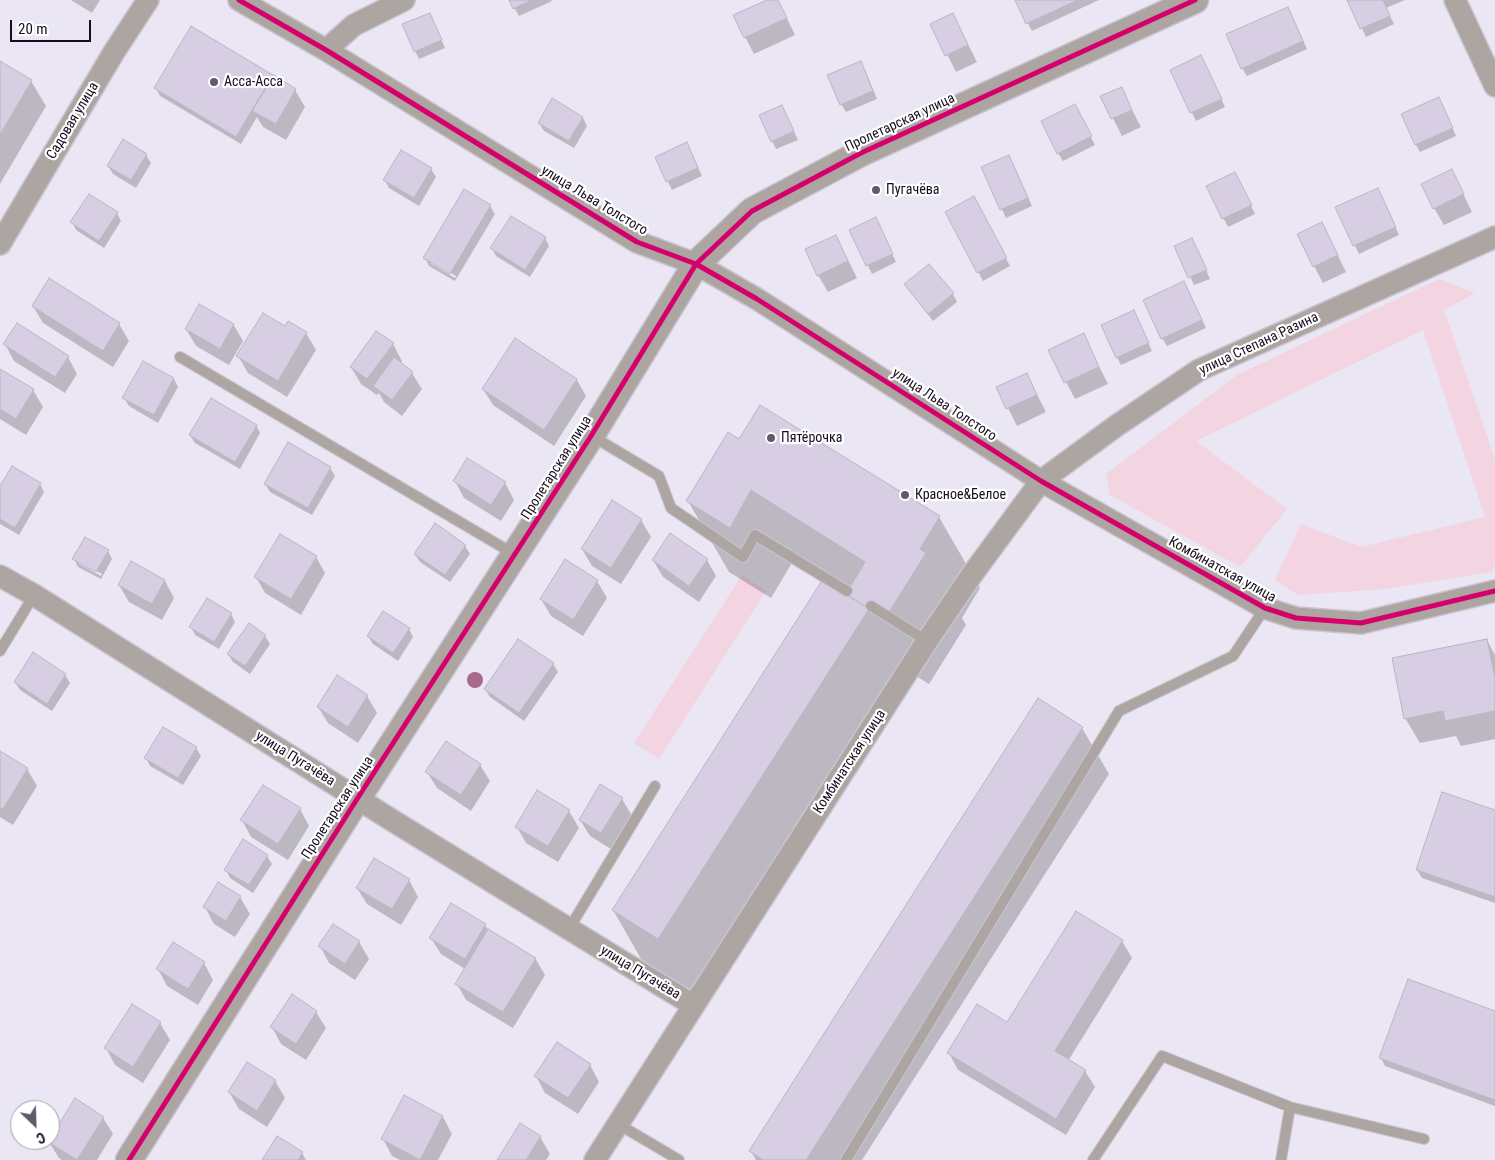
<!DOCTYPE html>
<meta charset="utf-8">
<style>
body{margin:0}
#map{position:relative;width:1495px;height:1160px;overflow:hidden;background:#ebe6f3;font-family:"Roboto Condensed",sans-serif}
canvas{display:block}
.north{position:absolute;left:10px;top:1100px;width:50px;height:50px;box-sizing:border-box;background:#fff;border:1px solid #a29ea6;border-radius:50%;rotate:156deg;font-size:14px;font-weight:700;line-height:20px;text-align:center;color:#160d20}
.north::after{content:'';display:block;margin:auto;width:18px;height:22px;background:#61596a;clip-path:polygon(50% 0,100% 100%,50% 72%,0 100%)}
.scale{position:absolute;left:10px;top:20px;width:81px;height:22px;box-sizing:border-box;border:2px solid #160d20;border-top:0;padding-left:6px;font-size:15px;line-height:18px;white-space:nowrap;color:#160d20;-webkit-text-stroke:4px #fff;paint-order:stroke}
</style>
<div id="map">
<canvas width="1495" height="1160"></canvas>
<div class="north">С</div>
<div class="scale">20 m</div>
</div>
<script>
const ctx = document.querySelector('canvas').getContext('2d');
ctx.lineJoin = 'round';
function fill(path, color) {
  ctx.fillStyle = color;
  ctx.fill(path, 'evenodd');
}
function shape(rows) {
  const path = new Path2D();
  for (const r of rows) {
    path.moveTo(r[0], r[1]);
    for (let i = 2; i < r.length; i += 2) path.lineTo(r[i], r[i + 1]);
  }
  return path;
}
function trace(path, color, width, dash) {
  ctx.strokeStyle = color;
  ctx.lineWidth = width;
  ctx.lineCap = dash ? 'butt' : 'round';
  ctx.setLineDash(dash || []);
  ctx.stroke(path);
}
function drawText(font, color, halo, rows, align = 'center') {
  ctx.font = font + ' "Roboto Condensed",sans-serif';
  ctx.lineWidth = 4.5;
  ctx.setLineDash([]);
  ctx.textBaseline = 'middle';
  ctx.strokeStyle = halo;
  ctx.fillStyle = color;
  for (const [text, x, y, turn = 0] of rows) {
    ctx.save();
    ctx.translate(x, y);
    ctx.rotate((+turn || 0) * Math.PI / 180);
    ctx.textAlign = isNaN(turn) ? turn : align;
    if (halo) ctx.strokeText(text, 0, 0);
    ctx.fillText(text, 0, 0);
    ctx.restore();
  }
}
fill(shape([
 [1439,279,1475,293,1444,310,1495,459,1495,565,1492,572,1385,589,1298,595,1275,580,1301,524,1361,547,1485,517,1423,330,1196,441,1287,509,1240,567,1110,495,1106,474,1237,375],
 [742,575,766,591,659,759,634,743]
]), '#f2d5e1');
fill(shape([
 [71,0,100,0,92,13],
 [510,0,551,0,552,1,519,16],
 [770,0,778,0,795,35,754,54,745,37],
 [1016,0,1099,0,1032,31],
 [1348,0,1405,0,1386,8,1394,24,1366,37],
 [430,14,445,48,419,59,415,51],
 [953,15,977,62,956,72,932,24],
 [1292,16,1307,49,1247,76,1242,68],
 [0,62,31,81,46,106,0,184],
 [1205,65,1225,107,1196,121,1172,70],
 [865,70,877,99,846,112,841,104],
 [272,76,295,90,305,107,286,140,263,127,257,117,241,144,160,96,156,88],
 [1121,89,1141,127,1122,136,1102,97],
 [782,106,798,140,776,149,772,141],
 [1443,106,1456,136,1420,152,1416,145],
 [1079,114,1095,145,1063,161,1058,153],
 [583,118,587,126,574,148,544,131,539,123],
 [691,152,702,176,672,190,656,157],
 [146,155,151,163,136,188,113,174,108,166],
 [1013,164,1032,206,1006,218,983,168],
 [431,169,436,177,419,206,389,188,385,180],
 [1452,171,1472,212,1444,225,1434,208],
 [1239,181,1255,214,1228,227,1208,187],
 [1382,197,1399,235,1359,254,1337,207],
 [490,206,495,214,455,281,429,266,425,258],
 [430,260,456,276,455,278,430,263],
 [978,206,1010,266,983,281,946,212],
 [117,213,121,221,104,248,76,230,72,222],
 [1322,224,1346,272,1323,283,1314,266],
 [880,227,896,262,872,274,851,230],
 [836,236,857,278,828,292,818,275],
 [545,238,549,246,530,277,496,256,492,248],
 [1192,239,1210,279,1194,285,1176,246],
 [906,285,953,294,957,302,933,321],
 [1188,290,1206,328,1167,346,1162,338],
 [33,306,119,324,129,341,113,367,43,323],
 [1138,320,1152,351,1121,365,1117,357],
 [233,324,243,341,229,365,196,346,186,329],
 [285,328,306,333,316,350,287,397,248,373,238,356],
 [1083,335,1108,384,1075,399,1050,351],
 [5,344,68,357,77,374,65,393,14,361],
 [393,344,402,361,400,364,412,373,422,389,402,416,384,402,379,393,377,395,361,384,351,367],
 [144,363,174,379,178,387,158,423,129,406,124,398],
 [0,370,33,390,43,407,26,435,0,419],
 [1027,375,1046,412,1017,426,998,388],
 [577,380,586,396,554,446,493,405,483,389],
 [256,425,260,433,240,469,195,443,190,435],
 [740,441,939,517,980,588,962,618,966,625,929,684,913,674,693,999,648,971,613,910,824,580,793,561,771,598,729,572,688,501],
 [330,468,335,476,312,515,270,492,265,484],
 [455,481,505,483,514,500,501,521,464,498],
 [40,484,44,492,19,535,0,524,0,489],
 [641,520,651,537,621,584,592,566,582,549],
 [465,546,470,554,450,582,420,562,415,554],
 [108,551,112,559,101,579,78,567,74,559],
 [79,561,102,574,101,576,79,564],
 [316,557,325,573,301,615,265,593,256,577],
 [653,560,707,560,716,576,699,602,663,577],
 [132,562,165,581,174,598,162,620,129,602,119,585],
 [597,581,607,598,583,636,551,616,541,599],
 [231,614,235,622,219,649,195,635,191,627],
 [249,624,265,636,270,644,250,674,233,662,228,654],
 [409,629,413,637,398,661,373,644,368,636],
 [1487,640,1495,655,1495,739,1461,746,1456,736,1420,743,1405,718],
 [553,664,558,672,524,721,490,697,485,689],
 [65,675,70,683,52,711,20,690,15,682],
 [367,696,377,713,358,743,328,723,318,707],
 [1082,728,1109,774,862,1160,756,1160,751,1151],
 [196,748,201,756,183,785,150,766,146,758],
 [0,753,27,769,37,786,13,825,0,817],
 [480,765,490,781,471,811,437,788,427,772],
 [622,799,632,816,611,849,590,836,580,820],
 [300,809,309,826,288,860,251,837,242,820],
 [569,811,579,828,558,862,526,843,517,827],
 [1495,811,1495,903,1422,878,1417,870],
 [244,841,267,856,272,864,253,893,230,878,226,870],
 [409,880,418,897,401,925,367,904,357,888],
 [240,897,250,914,235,937,214,924,205,907],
 [334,925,359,942,369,959,355,980,329,963,320,946],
 [485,925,488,930,535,958,545,975,513,1028,466,1000,457,984,465,969,441,954,431,938],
 [1122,941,1132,958,1068,1061,1085,1071,1095,1087,1066,1135,958,1070,949,1053,1008,1024],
 [204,963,213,980,198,1005,167,986,158,969],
 [132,1006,160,1023,170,1040,143,1083,115,1065,106,1048],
 [316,1012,326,1028,306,1060,281,1044,272,1027],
 [1495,1012,1495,1106,1385,1066,1381,1058],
 [590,1065,599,1082,578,1114,545,1093,536,1076],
 [275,1081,285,1098,267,1127,239,1109,229,1092],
 [405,1097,443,1117,452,1134,438,1160,400,1160,392,1156,383,1139],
 [103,1118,113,1134,97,1160,62,1160,59,1158,49,1142],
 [540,1137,550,1154,546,1160,498,1160],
 [302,1153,306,1160,264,1160]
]), '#0003');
const building = shape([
 [509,0,532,0,513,9,509,0],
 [767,0,778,0,787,18,744,38,733,15,767,0],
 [1015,0,1078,0,1026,24,1015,0],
 [1347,0,1383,0,1390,16,1360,29,1347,0],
 [1288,7,1303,41,1241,69,1226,34,1288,7],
 [430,13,442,40,414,52,402,24,430,13],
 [953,13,968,45,945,56,930,24,953,13],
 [191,26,273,75,236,137,154,88,191,26],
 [1201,55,1222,99,1190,113,1170,70,1201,55],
 [0,61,32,80,0,135,0,61],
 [861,61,873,91,840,105,827,75,861,61],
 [274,75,296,89,276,124,252,111,274,75],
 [1122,87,1132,110,1111,119,1100,96,1122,87],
 [1439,97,1453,128,1415,145,1401,114,1439,97],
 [552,98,583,117,569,141,538,123,552,98],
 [1075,104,1092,136,1057,154,1041,121,1075,104],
 [782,105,794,131,771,142,759,115,782,105],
 [123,139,147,154,131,180,107,166,123,139],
 [687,142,698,168,666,182,655,157,687,142],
 [401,150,432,168,414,198,383,180,401,150],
 [1009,155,1028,198,1000,210,981,167,1009,155],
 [1452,169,1464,194,1433,209,1421,184,1452,169],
 [1235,172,1252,205,1222,219,1206,186,1235,172],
 [1378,188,1396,227,1353,246,1335,207,1378,188],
 [464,189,491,205,450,274,423,258,464,189],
 [89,194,118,212,99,241,70,222,89,194],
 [974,196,1007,258,977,273,945,212,974,196],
 [511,216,546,237,525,270,490,248,511,216],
 [876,217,893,254,866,266,849,230,876,217],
 [1322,222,1338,255,1313,267,1297,234,1322,222],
 [836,235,848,261,817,276,805,249,836,235],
 [1192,238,1207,270,1188,278,1174,246,1192,238],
 [929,264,954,293,928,314,904,284,929,264],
 [49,278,120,323,103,351,32,306,49,278],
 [1184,281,1202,320,1161,339,1143,300,1184,281],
 [199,304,234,324,220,349,185,329,199,304],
 [1134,310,1149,343,1116,358,1101,325,1134,310],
 [263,313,285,326,288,321,307,332,278,381,236,356,263,313],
 [17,323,69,356,55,377,3,344,17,323],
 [376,331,394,343,367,379,350,367,376,331],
 [1084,333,1099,367,1064,383,1048,350,1084,333],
 [515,338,577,379,544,430,482,389,515,338],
 [394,357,413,372,392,400,373,386,394,357],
 [143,361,174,378,154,415,122,398,143,361],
 [0,369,34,389,16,419,0,409,0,369],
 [1027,373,1037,395,1006,409,996,387,1027,373],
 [211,398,257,425,235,462,189,435,211,398],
 [760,405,940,516,920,549,926,553,888,614,869,609,846,594,865,562,751,490,730,528,686,501,728,432,739,439,760,405],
 [288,442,331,467,308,508,264,484,288,442],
 [467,458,506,482,491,505,453,481,467,458],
 [12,466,41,483,15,528,0,519,0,486,12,466],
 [612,500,642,519,611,568,581,549,612,500],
 [435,523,466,545,445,575,414,554,435,523],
 [670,533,708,559,689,586,652,560,670,533],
 [280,534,317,556,291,599,254,577,280,534],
 [85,537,109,550,96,572,72,559,85,537],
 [565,559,598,580,573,620,540,599,565,559],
 [131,561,165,580,152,604,118,585,131,561],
 [823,579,869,609,658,939,612,910,823,579],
 [207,598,232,613,214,642,189,627,207,598],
 [383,611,410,628,393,653,367,636,383,611],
 [249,623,266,635,245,666,227,654,249,623],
 [518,639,554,663,519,713,484,689,518,639],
 [1487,639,1495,677,1495,711,1445,721,1443,711,1404,719,1392,658,1487,639],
 [33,652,66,674,47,704,14,682,33,652],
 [337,675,368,695,348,727,317,707,337,675],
 [1038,698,1083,727,806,1160,763,1160,749,1151,1038,698],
 [163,727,197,747,178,778,144,758,163,727],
 [446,741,481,764,461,795,425,772,446,741],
 [0,751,28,768,3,809,0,807,0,751],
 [600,784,623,798,601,833,579,820,600,784],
 [263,785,301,808,278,844,240,820,263,785],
 [537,790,570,810,548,846,515,827,537,790],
 [1442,792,1495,810,1495,897,1416,870,1442,792],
 [243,839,268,855,249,885,224,870,243,839],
 [374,858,410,879,392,909,356,888,374,858],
 [218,882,241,896,226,921,203,907,218,882],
 [451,903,486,924,465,959,429,938,451,903],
 [1076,911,1123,940,1055,1051,1086,1070,1056,1119,947,1053,977,1004,1007,1022,1076,911],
 [333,924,360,941,345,964,318,946,333,924],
 [488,929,536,958,503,1012,455,984,488,929],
 [173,942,205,962,188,989,156,969,173,942],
 [1408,979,1495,1011,1495,1100,1379,1058,1408,979],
 [292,994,317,1011,296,1044,270,1027,292,994],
 [132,1004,161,1022,133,1067,104,1048,132,1004],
 [557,1042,591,1064,568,1098,534,1076,557,1042],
 [247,1062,276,1080,257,1111,228,1092,247,1062],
 [404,1095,443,1116,420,1160,381,1139,404,1095],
 [75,1098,104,1117,77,1160,48,1142,75,1098],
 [520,1123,541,1136,526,1160,497,1160,520,1123],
 [277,1136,303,1152,298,1160,262,1160,277,1136]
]);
fill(building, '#d7cee4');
trace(building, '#bbb4c4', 1);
const service = shape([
 [180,357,514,554],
 [592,436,659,476,671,508,743,557,755,535,847,591],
 [871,606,927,641],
 [0,651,34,595],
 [569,929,655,786],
 [618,1124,679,1160],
 [846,1160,1119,711,1233,656,1265,608],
 [1093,1160,1162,1056,1290,1107],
 [1281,1160,1290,1107,1424,1139]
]);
const minor = shape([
 [239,0,326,50,637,242,696,264,757,299,1041,481,1265,608,1296,618,1361,623,1495,591],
 [1455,0,1495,86],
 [326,50,354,25,404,0],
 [0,244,114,52,148,0],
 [0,576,34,595,390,819,693,1005],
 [595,1160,927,641,971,576,1041,481,1116,426,1199,370,1495,237]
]);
const tertiary = shape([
 [129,1160,357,799,591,436,696,264,752,211,861,153,1195,0]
]);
trace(service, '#cac4d0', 12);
trace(minor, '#cac4d0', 24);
trace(tertiary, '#cac4d0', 29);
trace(service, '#aca5a2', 10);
trace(minor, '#aca5a2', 21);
trace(tertiary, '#aca5a2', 26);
trace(shape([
 [239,0,326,50,637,242,696,264,757,299,1041,481,1265,608,1296,618,1361,623,1495,591],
 [129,1160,357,799,591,436,696,264,752,211,861,153,1195,0]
]), '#d6006c', 5);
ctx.fillStyle = '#aa688a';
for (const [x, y] of [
 [475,680]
]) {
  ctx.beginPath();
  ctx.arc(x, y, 8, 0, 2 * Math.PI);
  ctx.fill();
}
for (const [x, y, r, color] of [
 [214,82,5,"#61596a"],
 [876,190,5,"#61596a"],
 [771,438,5,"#61596a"],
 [905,495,5,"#61596a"]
]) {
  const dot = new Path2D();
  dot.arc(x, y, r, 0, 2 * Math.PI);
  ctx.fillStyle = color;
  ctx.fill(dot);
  trace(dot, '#fff', 2);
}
drawText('14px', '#160d20', '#fff', [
 ["Асса-Асса",224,82],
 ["Пугачёва",886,190],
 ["Пятёрочка",781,438],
 ["Красное&Белое",915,495]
], 'left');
drawText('14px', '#160d20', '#fff', [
 ["Садовая улица",73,121,-59],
 ["Пролетарская улица",900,123,-25],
 ["улица Льва Толстого",594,201,31],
 ["улица Степана Разина",1259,344,-25],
 ["улица Льва Толстого",944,405,33],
 ["Пролетарская улица",557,468,-58],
 ["Комбинатская улица",1222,570,29],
 ["улица Пугачёва",295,759,32],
 ["Комбинатская улица",850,762,-57],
 ["Пролетарская улица",338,808,-57],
 ["улица Пугачёва",640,973,31]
]);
</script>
